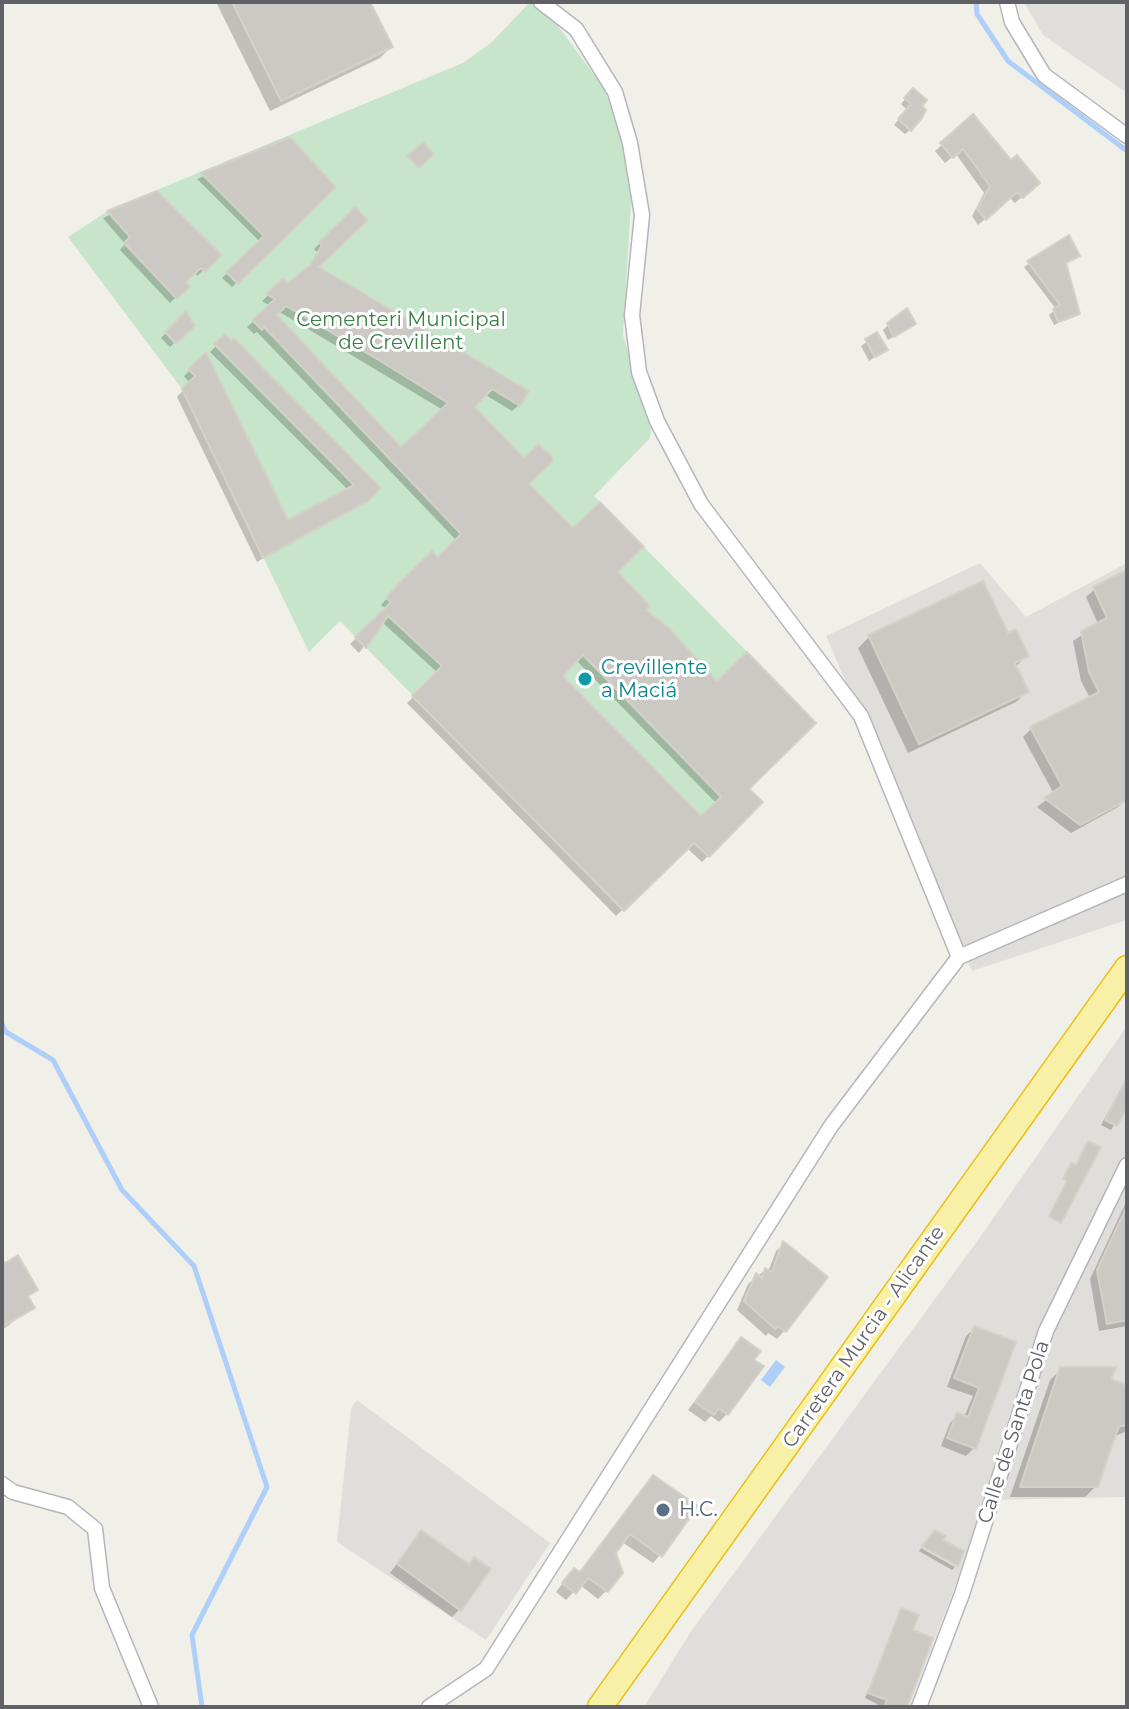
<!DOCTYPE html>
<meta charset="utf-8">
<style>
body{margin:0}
#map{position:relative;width:1129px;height:1709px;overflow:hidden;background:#f0efe8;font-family:Montserrat,sans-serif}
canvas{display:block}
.frame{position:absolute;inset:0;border:4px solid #5f6167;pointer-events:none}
</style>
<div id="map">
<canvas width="1129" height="1709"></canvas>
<div class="frame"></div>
</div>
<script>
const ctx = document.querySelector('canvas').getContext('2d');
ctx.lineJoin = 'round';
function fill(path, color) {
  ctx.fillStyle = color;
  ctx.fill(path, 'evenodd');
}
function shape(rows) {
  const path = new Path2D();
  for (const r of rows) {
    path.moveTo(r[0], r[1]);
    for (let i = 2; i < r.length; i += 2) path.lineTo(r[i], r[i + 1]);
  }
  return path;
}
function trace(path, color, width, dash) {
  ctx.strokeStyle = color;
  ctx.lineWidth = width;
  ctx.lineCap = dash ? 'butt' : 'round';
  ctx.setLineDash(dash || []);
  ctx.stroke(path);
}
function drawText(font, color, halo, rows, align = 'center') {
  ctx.font = font + ' Montserrat,sans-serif';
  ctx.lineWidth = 6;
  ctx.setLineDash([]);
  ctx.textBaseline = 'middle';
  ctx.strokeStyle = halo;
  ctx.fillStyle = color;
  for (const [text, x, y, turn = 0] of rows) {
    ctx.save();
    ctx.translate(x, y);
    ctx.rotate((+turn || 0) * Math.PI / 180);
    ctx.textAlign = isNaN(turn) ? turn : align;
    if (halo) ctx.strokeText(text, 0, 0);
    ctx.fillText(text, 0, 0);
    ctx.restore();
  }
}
fill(shape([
 [1024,2,1127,2,1127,93,1043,35],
 [980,563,1026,617,1127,563,1127,920,972,971,826,636],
 [1127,1026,1127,1497,988,1500,909,1707,644,1707,690,1633,976,1243],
 [357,1400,550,1543,486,1640,337,1542,351,1409]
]), '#dfdeda');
fill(shape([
 [530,2,552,18,604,88,622,139,629,174,631,202,623,335,651,430,650,438,594,496,817,723,624,911,340,621,309,652,182,389,68,237,111,209,463,63,492,42]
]), '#c6e5ca');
fill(shape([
 [776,1360,785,1367,770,1387,761,1380]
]), '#aecff9');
fill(shape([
 [216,2,367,2,391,47,380,58,270,111],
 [913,90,910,130,905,134,894,125,907,110,901,104],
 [973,117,1031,189,1015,203,1010,198,978,225,972,216,984,193,956,154,945,163,935,151],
 [289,139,334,187,232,287,222,278,260,242,197,179],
 [156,193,219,255,197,276,194,272,183,282,187,287,170,303,120,250,125,244,103,218],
 [355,210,316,268,519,405,512,411,484,394,472,407,526,484,615,572,643,610,746,789,760,802,702,862,687,848,616,916,407,703,438,673,382,622,359,653,350,644,386,609,381,605,393,592,438,560,457,541,257,332,254,334,247,327,270,306,262,301,283,281,288,286,306,272,317,252,314,249],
 [278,311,443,410,401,450,274,315],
 [576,660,717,804,701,819,561,676],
 [1068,238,1077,256,1064,264,1078,314,1054,325,1049,315,1056,309,1024,267],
 [186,314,192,326,170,347,161,338],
 [888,325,909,328,888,340,883,330],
 [877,335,885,350,869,361,861,346],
 [225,337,378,488,361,505,257,562,177,397,190,383,184,376,206,355,287,522,348,490,210,352],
 [1127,573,1126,799,1118,807,1071,833,1037,807,1054,794,1023,737,1032,728,1090,698,1081,681,1073,641,1098,624,1086,597,1095,589],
 [982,584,1007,636,1027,656,1015,667,1027,691,1016,702,908,753,858,648,869,637],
 [1127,1077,1127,1103,1111,1130,1101,1125],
 [1127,1200,1127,1326,1099,1331,1090,1279],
 [784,1244,784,1331,777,1339,768,1333,766,1336,737,1310,748,1284,765,1270,768,1272,776,1251],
 [2,1259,35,1290,27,1298,32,1308,2,1330],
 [975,1328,1014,1343,974,1448,966,1456,941,1446,950,1423,958,1415,964,1417,973,1396,947,1387,966,1336],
 [741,1340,727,1414,719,1422,711,1416,705,1422,688,1410],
 [1061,1369,1127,1387,1127,1431,1115,1436,1096,1486,1085,1497,1010,1497,1050,1380],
 [645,1485,660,1555,653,1563,622,1542,614,1553,620,1572,606,1591,598,1599,580,1585,566,1600,556,1592,566,1579,579,1574],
 [414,1541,460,1609,452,1617,390,1573],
 [921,1548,955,1567,952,1570,919,1551],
 [901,1610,911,1631,905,1707,883,1707,865,1698]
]), '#0003');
trace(shape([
 [976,2,977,14,1008,61,1127,151],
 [2,1024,6,1032,53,1060,122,1190,194,1266,267,1487,192,1635,202,1707]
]), '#aecff9', 5);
const building = shape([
 [232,2,370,2,393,47,281,101,232,2],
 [913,88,927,100,922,106,926,110,922,118,911,131,898,119,911,104,904,98,913,88],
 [973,114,1011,160,1017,155,1040,183,1023,198,1017,192,986,220,977,209,990,186,963,149,953,158,940,143,973,114],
 [290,137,336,187,238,284,226,272,264,236,201,173,290,137],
 [423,142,434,154,419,168,407,156,423,142],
 [157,191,222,255,205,272,201,268,186,282,190,287,177,299,124,243,130,237,107,211,157,191],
 [355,207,368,220,319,267,529,391,520,406,492,389,475,407,524,458,538,444,552,456,553,461,529,484,573,528,600,502,644,547,618,572,650,606,646,610,668,627,717,681,747,652,816,723,749,789,763,802,709,857,694,843,624,911,412,696,442,666,388,616,366,648,355,637,391,602,386,598,399,583,432,551,438,557,461,534,264,327,262,330,252,320,275,299,266,294,283,278,288,283,310,265,322,245,319,242,355,207],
 [286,306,382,362,448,403,401,447,277,315,286,306],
 [583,655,721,797,701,816,563,676,583,655],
 [1069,235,1080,256,1066,263,1080,314,1058,322,1053,309,1060,305,1027,261,1069,235],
 [907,308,916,324,894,337,887,323,907,308],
 [186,311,195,326,176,344,165,332,186,311],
 [877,332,888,350,875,357,865,339,877,332],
 [225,334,231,341,234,338,381,488,370,500,263,558,182,389,195,376,188,369,206,352,288,520,354,485,214,344,225,334],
 [1127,570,1127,800,1080,825,1044,798,1062,786,1030,727,1099,692,1089,672,1081,631,1107,618,1093,587,1127,570],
 [983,581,1008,633,1016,629,1029,656,1015,663,1029,692,919,744,868,635,983,581],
 [1127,1078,1127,1108,1117,1126,1105,1120,1127,1078],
 [1088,1141,1101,1147,1061,1223,1049,1216,1067,1181,1063,1179,1071,1163,1076,1165,1088,1141],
 [1127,1206,1127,1320,1107,1324,1097,1270,1127,1206],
 [783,1241,828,1277,786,1332,778,1326,775,1329,744,1301,756,1273,762,1278,765,1268,772,1272,783,1241],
 [18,1255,38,1290,28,1296,35,1308,2,1327,2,1265,18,1255],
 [974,1326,1016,1342,976,1449,947,1438,957,1412,968,1417,979,1388,954,1378,974,1326],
 [741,1337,761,1351,754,1360,764,1366,728,1415,719,1408,714,1415,695,1402,741,1337],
 [1060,1367,1116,1367,1111,1379,1127,1385,1127,1426,1119,1426,1098,1487,1020,1487,1060,1367],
 [653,1475,698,1506,662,1557,630,1534,616,1553,623,1573,608,1592,588,1578,576,1594,562,1583,574,1568,580,1572,653,1475],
 [421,1530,469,1564,474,1557,491,1569,461,1611,397,1564,421,1530],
 [935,1530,946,1536,943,1540,964,1551,958,1566,922,1546,935,1530],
 [901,1608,919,1615,913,1630,933,1638,907,1707,884,1707,887,1700,868,1693,901,1608]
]);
fill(building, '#ccc9c4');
trace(building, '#d4d2c6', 2);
const minor = shape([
 [541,2,576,29,615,92,630,143,642,215,632,315,639,372,657,421,701,504,861,716,959,957,1127,884],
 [1007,2,1012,22,1044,75,1127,136],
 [2,1484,13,1492,68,1507,95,1529,102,1588,151,1707],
 [429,1707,486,1669,831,1126,959,957],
 [919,1707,962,1594,1046,1331,1127,1165]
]);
const trunk = shape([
 [600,1707,1127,968]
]);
trace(minor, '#b5b6bb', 17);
trace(trunk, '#e8c010', 27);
trace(minor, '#fff', 14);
trace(trunk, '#f8f0a6', 24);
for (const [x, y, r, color] of [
 [585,679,8,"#0f9aa8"],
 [663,1510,8,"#5c6f8a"]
]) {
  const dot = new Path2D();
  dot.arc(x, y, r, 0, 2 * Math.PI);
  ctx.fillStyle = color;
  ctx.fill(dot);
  trace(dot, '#fff', 3);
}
drawText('20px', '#3b8147', '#fff', [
 ["Cementeri Municipal",401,320],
 ["de Crevillent",401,343]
]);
drawText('20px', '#0d838f', '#fff', [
 ["Crevillente",601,668],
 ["a Maciá",601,691]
], 'left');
drawText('20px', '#5f6167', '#fff', [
 ["Carretera Murcia - Alicante",864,1337,-55],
 ["Calle de Santa Pola",1014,1432,-72]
]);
drawText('20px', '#4e5e75', '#fff', [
 ["H.C.",679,1510]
], 'left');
</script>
